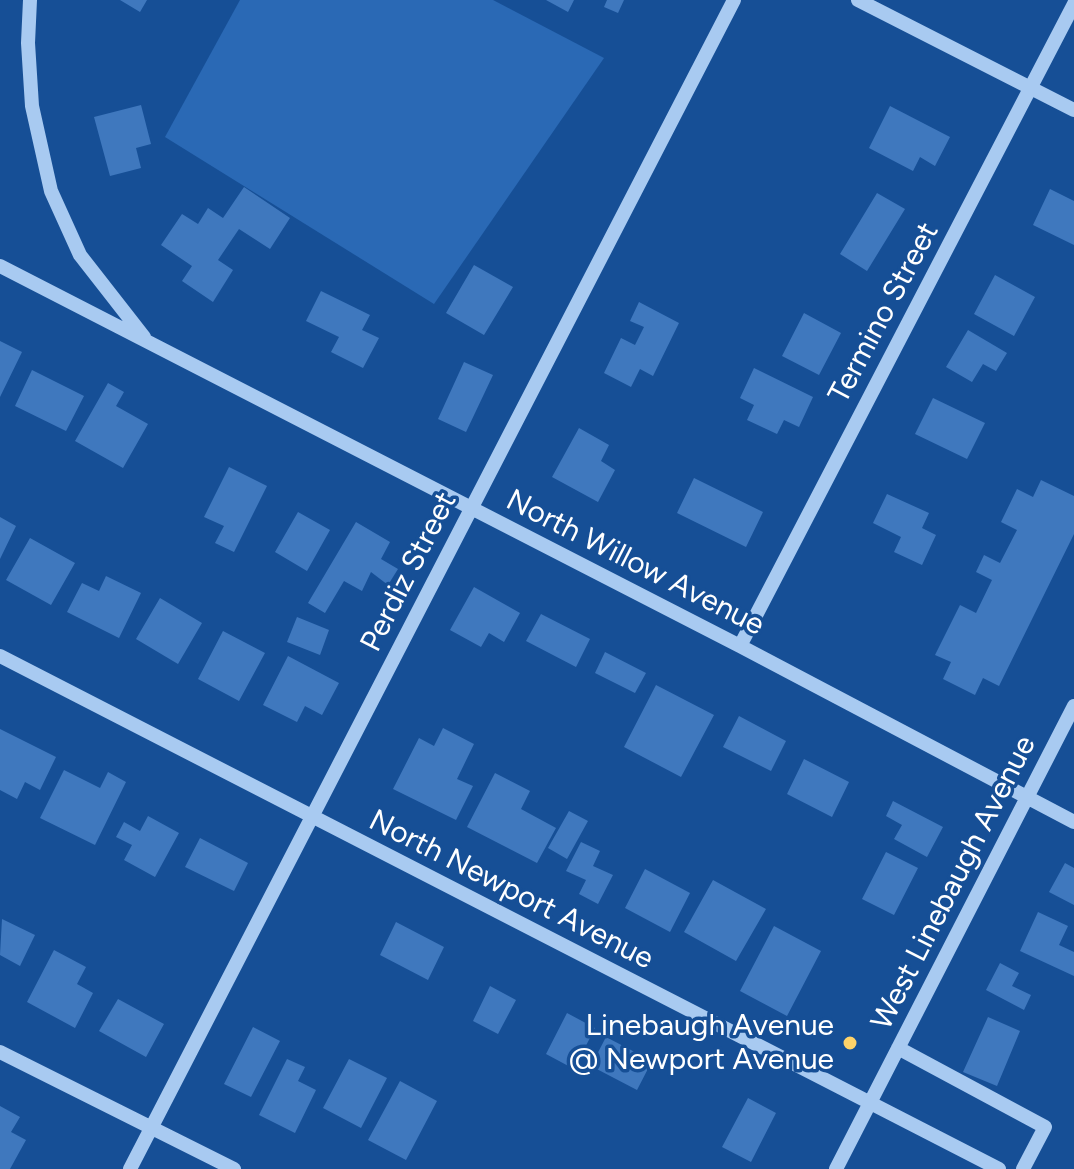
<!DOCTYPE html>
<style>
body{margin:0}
canvas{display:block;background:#164f96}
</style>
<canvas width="1074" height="1169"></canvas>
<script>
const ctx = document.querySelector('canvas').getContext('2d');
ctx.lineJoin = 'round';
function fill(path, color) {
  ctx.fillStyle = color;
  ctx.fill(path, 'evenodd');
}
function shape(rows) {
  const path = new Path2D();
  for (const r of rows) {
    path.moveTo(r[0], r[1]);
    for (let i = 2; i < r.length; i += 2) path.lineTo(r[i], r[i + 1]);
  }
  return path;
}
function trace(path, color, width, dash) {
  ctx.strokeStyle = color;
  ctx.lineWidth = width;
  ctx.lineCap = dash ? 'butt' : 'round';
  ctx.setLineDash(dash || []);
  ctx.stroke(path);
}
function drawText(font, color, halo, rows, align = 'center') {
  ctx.font = font + ' Figtree,sans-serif';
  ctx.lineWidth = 7;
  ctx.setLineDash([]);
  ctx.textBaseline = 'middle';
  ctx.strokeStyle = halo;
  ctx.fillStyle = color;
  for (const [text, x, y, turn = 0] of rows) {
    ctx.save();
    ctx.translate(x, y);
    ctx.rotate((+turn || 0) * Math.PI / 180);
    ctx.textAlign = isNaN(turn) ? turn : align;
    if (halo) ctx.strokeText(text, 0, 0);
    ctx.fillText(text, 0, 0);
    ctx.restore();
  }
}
fill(shape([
 [240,0,493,0,604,58,434,304,165,137]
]), '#2a69b5');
fill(shape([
 [120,0,147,0,140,12],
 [546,0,574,0,568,12],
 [607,0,624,0,618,13,604,7],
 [141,105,151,144,136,148,141,168,110,176,94,117],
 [890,106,950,137,935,166,920,157,913,171,869,148],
 [244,187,290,218,270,249,239,229,218,260,233,270,213,302,182,281,192,266,161,245,182,214,198,224,208,208,223,218],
 [1050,189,1074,201,1074,245,1033,225],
 [877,193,905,209,867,271,840,254],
 [474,265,513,287,484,335,446,313],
 [995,275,1035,297,1014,336,974,314],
 [321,291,370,315,362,330,379,338,363,368,331,352,339,337,306,321],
 [639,302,679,323,653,376,640,369,631,387,604,373,621,338,635,345,644,327,630,321],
 [804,313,841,333,819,375,782,356],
 [968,330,1007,353,996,371,983,364,972,382,946,367],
 [0,341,22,352,0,397],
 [464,362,493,375,466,432,438,419],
 [754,368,813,397,799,427,784,420,777,434,747,420,754,405,740,398],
 [32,370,84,396,66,431,15,406],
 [108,383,124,392,116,406,148,424,123,468,75,441],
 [933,398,985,423,967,459,915,434],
 [579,428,609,445,601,461,615,470,598,502,552,477],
 [229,467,267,486,234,552,215,543,224,526,204,517],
 [694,478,763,512,746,547,677,513],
 [1041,480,1074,496,1074,534,999,686,983,678,975,695,943,679,951,662,935,655,960,605,976,613,992,580,976,572,984,555,1000,563,1017,530,1001,522,1017,489,1033,497],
 [887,494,929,513,922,528,936,535,922,565,894,552,901,537,873,523],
 [298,512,330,530,307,571,275,552],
 [0,517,16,526,0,559],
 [356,522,390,542,381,559,398,569,388,585,371,572,362,591,344,581,325,613,308,603],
 [30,538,75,563,51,605,6,580],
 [106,576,141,593,119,638,67,612,82,583,99,591],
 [474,587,520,613,504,642,489,633,481,647,450,630],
 [160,598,202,623,178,664,136,639],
 [541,614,590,639,576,667,526,641],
 [297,617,329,630,320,655,287,642],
 [223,631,265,653,239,701,198,679],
 [605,652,646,673,635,693,595,673],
 [288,656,339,683,322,715,305,706,297,722,263,705],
 [656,685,714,715,681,777,624,747],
 [739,716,786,741,771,771,723,747],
 [443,728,474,744,457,779,473,786,456,820,393,789,419,738,434,746],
 [0,729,56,757,40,790,25,782,17,799,0,790],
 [804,759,849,782,832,817,787,794],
 [64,770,100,788,108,772,126,782,95,845,40,818],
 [495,773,530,791,521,809,556,828,537,863,467,827],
 [893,801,943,827,927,857,894,839,902,825,886,816],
 [569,811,588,821,567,859,548,848],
 [148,816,179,833,155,877,124,860,132,845,116,837,124,822,140,831],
 [200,838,248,863,234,891,185,867],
 [581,842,600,851,593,866,613,875,598,904,579,894,586,880,566,871],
 [886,852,918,868,894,915,862,899],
 [1065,863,1074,868,1074,905,1049,892],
 [645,869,690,893,670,932,625,908],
 [713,880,766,909,736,961,684,932],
 [1038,912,1068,926,1059,945,1074,952,1074,976,1020,951],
 [2,919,35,935,20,966,0,955],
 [396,922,444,947,428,980,380,955],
 [774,926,821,951,787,1016,740,991],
 [54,950,86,967,77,984,93,993,75,1028,27,1002],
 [1000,963,1019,973,1012,986,1031,995,1024,1010,986,990],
 [490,986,516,1000,498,1034,473,1021],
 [118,999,164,1024,146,1057,99,1031],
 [567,1013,595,1028,574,1069,546,1054],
 [988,1017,1020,1031,997,1086,963,1072],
 [253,1027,280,1041,251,1097,224,1084],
 [606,1037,652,1061,637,1090,591,1066],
 [287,1059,305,1067,298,1081,316,1090,295,1133,259,1115],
 [349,1059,387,1078,361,1128,323,1108],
 [400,1081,437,1101,406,1160,368,1140],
 [748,1098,776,1113,751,1162,722,1147],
 [0,1106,20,1117,11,1132,26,1140,10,1169,0,1169]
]), '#3f78be');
trace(shape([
 [30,0,28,43,32,106,51,191,80,255,144,337],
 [858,0,1074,110],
 [0,266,740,646,1074,822],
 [740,646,1074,4],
 [0,656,999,1169],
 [898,1048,1045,1127,1023,1169],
 [0,1052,234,1169],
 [130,1169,734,0],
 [836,1169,1074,706]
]), '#a8caf1', 14);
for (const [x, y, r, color] of [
 [850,1043,8,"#ffd369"]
]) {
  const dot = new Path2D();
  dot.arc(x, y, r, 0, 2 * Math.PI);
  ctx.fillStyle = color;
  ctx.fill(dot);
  trace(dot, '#164f96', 3);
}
drawText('30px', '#fff', '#164f96', [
 ["Termino Street",884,313,-62],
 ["North Willow Avenue",635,563,27],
 ["Perdiz Street",409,572,-63],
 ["West Linebaugh Avenue",954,883,-63],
 ["North Newport Avenue",511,890,27]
]);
drawText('30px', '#fff', '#164f96', [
 ["Linebaugh Avenue",834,1026],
 ["@ Newport Avenue",834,1060]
], 'right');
</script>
